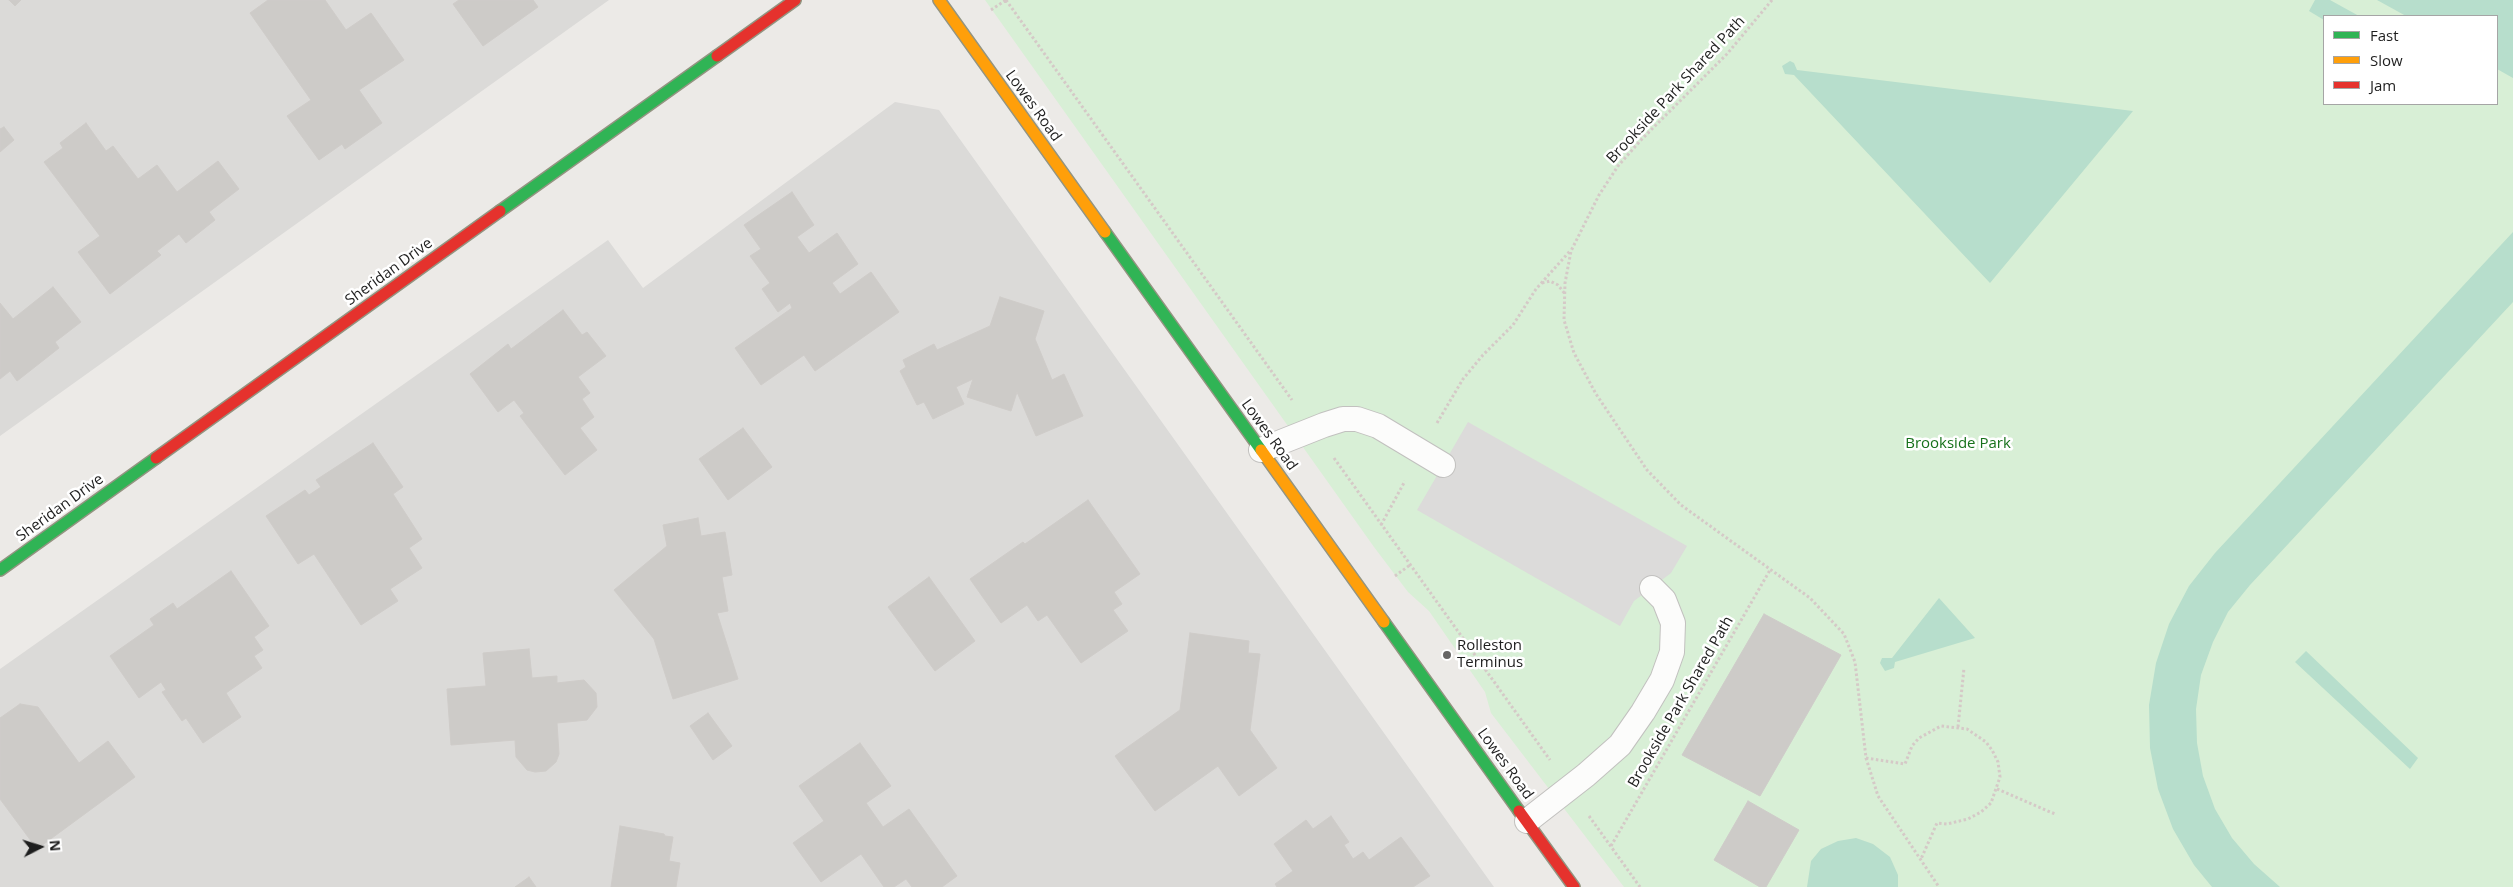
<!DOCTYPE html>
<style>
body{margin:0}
#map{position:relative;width:2513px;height:887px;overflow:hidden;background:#eceae7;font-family:"Open Sans",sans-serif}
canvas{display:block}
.legend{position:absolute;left:2323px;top:15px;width:175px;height:90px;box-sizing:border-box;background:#fff;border:1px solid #a5a5a5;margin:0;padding:6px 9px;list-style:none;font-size:15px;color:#1e1e1e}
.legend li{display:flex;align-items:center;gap:10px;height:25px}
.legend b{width:25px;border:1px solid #a5a5a5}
.north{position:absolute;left:15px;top:822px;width:50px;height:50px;-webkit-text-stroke:4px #fff;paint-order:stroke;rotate:85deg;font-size:14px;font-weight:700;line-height:20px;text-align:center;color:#1e1e1e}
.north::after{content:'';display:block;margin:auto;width:18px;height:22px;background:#1e1e1e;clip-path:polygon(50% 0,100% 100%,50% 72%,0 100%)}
</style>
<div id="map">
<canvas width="2513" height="887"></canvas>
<ul class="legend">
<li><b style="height:6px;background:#30b455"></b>Fast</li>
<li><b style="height:6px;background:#ff9f0a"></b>Slow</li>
<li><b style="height:6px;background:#e5322d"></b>Jam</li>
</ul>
<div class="north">N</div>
</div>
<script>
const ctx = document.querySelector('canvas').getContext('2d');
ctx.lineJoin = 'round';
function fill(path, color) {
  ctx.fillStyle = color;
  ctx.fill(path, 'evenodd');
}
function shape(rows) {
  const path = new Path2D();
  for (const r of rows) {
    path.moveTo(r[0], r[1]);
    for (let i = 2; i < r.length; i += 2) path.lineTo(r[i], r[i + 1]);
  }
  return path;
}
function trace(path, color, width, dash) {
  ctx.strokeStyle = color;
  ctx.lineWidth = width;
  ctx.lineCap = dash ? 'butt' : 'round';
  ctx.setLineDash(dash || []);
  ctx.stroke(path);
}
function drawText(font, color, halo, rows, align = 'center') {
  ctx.font = font + ' "Open Sans",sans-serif';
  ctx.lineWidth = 5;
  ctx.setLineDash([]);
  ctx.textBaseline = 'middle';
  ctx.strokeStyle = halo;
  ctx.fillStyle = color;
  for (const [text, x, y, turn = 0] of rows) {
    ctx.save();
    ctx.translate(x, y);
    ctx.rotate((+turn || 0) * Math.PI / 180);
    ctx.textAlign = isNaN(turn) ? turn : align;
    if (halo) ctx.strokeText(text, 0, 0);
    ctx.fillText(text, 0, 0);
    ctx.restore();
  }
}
fill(shape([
 [0,0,609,0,0,436],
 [895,102,939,110,1494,887,0,887,0,669,608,240,643,288]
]), '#dbdad8');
fill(shape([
 [985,0,2513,0,2513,887,1624,887,1491,713,1485,692,1429,611,1408,592,1374,547],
 [2324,16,2497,16,2497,104,2324,104]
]), '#d8efd6');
fill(shape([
 [2315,0,2330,0,2359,16,2324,16,2324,20,2309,11],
 [2377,0,2513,0,2513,78,2497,69,2497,16,2406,16],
 [1790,61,1794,63,1797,70,2133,111,1990,283,1794,75,1785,74,1782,66],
 [2513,232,2513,302,2250,585,2228,612,2213,642,2201,675,2196,709,2197,743,2203,776,2215,809,2232,838,2254,864,2280,887,2212,887,2194,865,2173,829,2158,789,2150,748,2149,705,2156,663,2169,624,2189,586,2215,553],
 [1939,598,1975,638,1895,662,1894,668,1885,671,1880,663,1882,658,1892,658],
 [2306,651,2418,758,2410,769,2295,662],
 [1856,838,1873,844,1890,857,1898,875,1898,887,1807,887,1811,861,1821,849,1838,841]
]), '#b7decc');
fill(shape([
 [1468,422,1687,546,1671,573,1634,601,1620,626,1417,510]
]), '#dcdbda');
const building = shape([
 [9,0,21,0,15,6,9,0],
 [268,0,325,0,346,30,371,13,404,60,359,90,382,123,345,149,342,144,319,160,287,116,311,100,250,13,268,0],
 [459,0,533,0,538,7,483,46,453,4,459,0],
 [86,123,106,151,113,146,138,179,157,165,177,192,218,161,239,189,209,212,215,220,186,243,179,234,157,251,161,255,110,294,78,252,100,236,44,162,63,148,60,143,86,123],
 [4,127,14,140,0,152,0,129,4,127],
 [792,192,814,225,797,237,809,253,837,233,858,264,832,283,840,294,871,272,899,312,815,371,804,355,761,385,735,348,792,308,790,303,778,312,762,289,770,283,750,256,761,249,744,225,792,192],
 [53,287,81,322,55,342,59,348,17,381,10,371,0,379,0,303,13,319,53,287],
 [1000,297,1044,311,1035,339,1052,380,1064,374,1083,416,1036,436,1017,392,1011,411,967,397,973,379,956,387,964,404,933,419,924,402,917,405,900,371,906,367,903,360,934,344,937,350,990,326,1000,297],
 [563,310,582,335,587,332,606,356,578,377,590,393,582,399,594,417,580,428,597,450,565,475,520,416,524,413,514,400,498,412,470,374,508,344,511,349,563,310],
 [743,428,772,467,728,500,699,459,743,428],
 [373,443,403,487,393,494,422,539,409,548,422,568,390,589,398,601,361,625,314,554,298,564,266,516,305,490,309,495,321,487,316,480,373,443],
 [1088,500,1140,574,1114,592,1122,604,1113,610,1128,631,1081,663,1047,615,1038,621,1027,605,1001,623,970,579,1023,542,1025,544,1088,500],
 [698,518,701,536,725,532,732,575,722,577,728,611,717,613,738,679,673,699,654,639,614,590,667,546,663,525,698,518],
 [231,571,269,626,254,637,263,650,254,656,262,668,226,693,241,717,203,743,186,718,182,721,162,692,166,690,161,682,139,698,110,656,154,625,150,619,173,603,177,609,231,571],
 [929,577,975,641,935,671,888,607,929,577],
 [1764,614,1841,655,1760,796,1682,755,1764,614],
 [1190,633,1249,641,1248,653,1260,654,1250,730,1277,768,1239,796,1218,766,1155,811,1115,756,1180,710,1190,633],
 [529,649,532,678,557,676,557,683,584,680,596,693,597,707,587,720,557,723,559,754,556,762,546,771,535,772,527,770,516,757,515,740,451,745,447,689,486,686,483,653,529,649],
 [20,704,38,707,79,763,108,741,135,777,37,849,0,799,0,718,20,704],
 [708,713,732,746,713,760,690,726,708,713],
 [860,743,891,786,866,803,883,827,909,809,957,876,942,887,912,887,906,879,894,887,884,887,861,854,821,882,793,843,824,821,799,786,860,743],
 [1748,801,1799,830,1766,887,1760,887,1714,860,1748,801],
 [1331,816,1349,842,1344,845,1353,859,1363,852,1369,860,1401,837,1430,876,1413,887,1277,887,1275,884,1293,871,1274,844,1306,820,1313,829,1331,816],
 [620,826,664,834,665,836,673,837,669,861,680,863,676,887,611,887,620,826],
 [529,877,536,887,515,887,529,877]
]);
fill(building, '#cdcbc8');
trace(building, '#cfccc9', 1);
const lane = shape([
 [1261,450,1324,425,1343,419,1357,419,1378,426,1443,465],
 [1527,821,1586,775,1620,745,1643,712,1662,680,1672,652,1673,623,1664,600,1652,588]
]);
const fast = shape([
 [500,211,717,56],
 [1105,232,1261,450],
 [0,570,156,458],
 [1384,622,1519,811]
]);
const slow = shape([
 [939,0,1105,232],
 [1261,450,1384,622]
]);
const jam = shape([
 [717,56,795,0],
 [156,458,500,211],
 [1519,811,1574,887]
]);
trace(lane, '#c2c1bf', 26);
trace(fast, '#939481', 14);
trace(slow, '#939481', 14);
trace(jam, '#939481', 14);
trace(shape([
 [1006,0,1292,400],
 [1772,0,1727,54,1641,140,1618,166,1599,195,1571,251,1565,283,1564,320,1574,353,1596,394,1647,470,1681,505,1810,598,1844,634,1855,662,1866,758,1878,796,1939,887],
 [991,10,1006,0],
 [1542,283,1550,281,1558,285,1565,294],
 [1437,423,1463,379,1483,355,1513,325,1536,289,1570,251],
 [1334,458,1550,760],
 [1381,525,1405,481],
 [1395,576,1410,565],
 [1958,727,1964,668],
 [1866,758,1905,764,1912,746,1919,738,1941,726,1967,729,1986,742,1992,750,1998,762,2000,777,1991,803,1981,812,1968,819,1947,824,1937,823,1921,859],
 [1997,789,2055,814],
 [1589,816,1640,887],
 [1611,846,1770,570]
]), '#d5c9c7', 3, [2.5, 2.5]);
trace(lane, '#fcfcfb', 24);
trace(fast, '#30b455', 11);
trace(slow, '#ff9f0a', 11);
trace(jam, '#e5322d', 11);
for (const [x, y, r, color] of [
 [1447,655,5,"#666564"]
]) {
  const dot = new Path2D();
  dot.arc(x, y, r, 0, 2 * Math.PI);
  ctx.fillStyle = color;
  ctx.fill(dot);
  trace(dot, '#fff', 2);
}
drawText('15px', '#1e1e1e', '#fff', [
 ["Brookside Park Shared Path",1676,90,-47],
 ["Lowes Road",1033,106,54],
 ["Sheridan Drive",389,272,-36],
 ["Lowes Road",1269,435,54],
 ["Sheridan Drive",60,508,-36],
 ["Brookside Park Shared Path",1681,702,-60],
 ["Lowes Road",1505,764,54]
]);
drawText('15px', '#17711b', '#fff', [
 ["Brookside Park",1958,444]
]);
drawText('15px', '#1e1e1e', '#fff', [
 ["Rolleston",1457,646],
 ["Terminus",1457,663]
], 'left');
</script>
